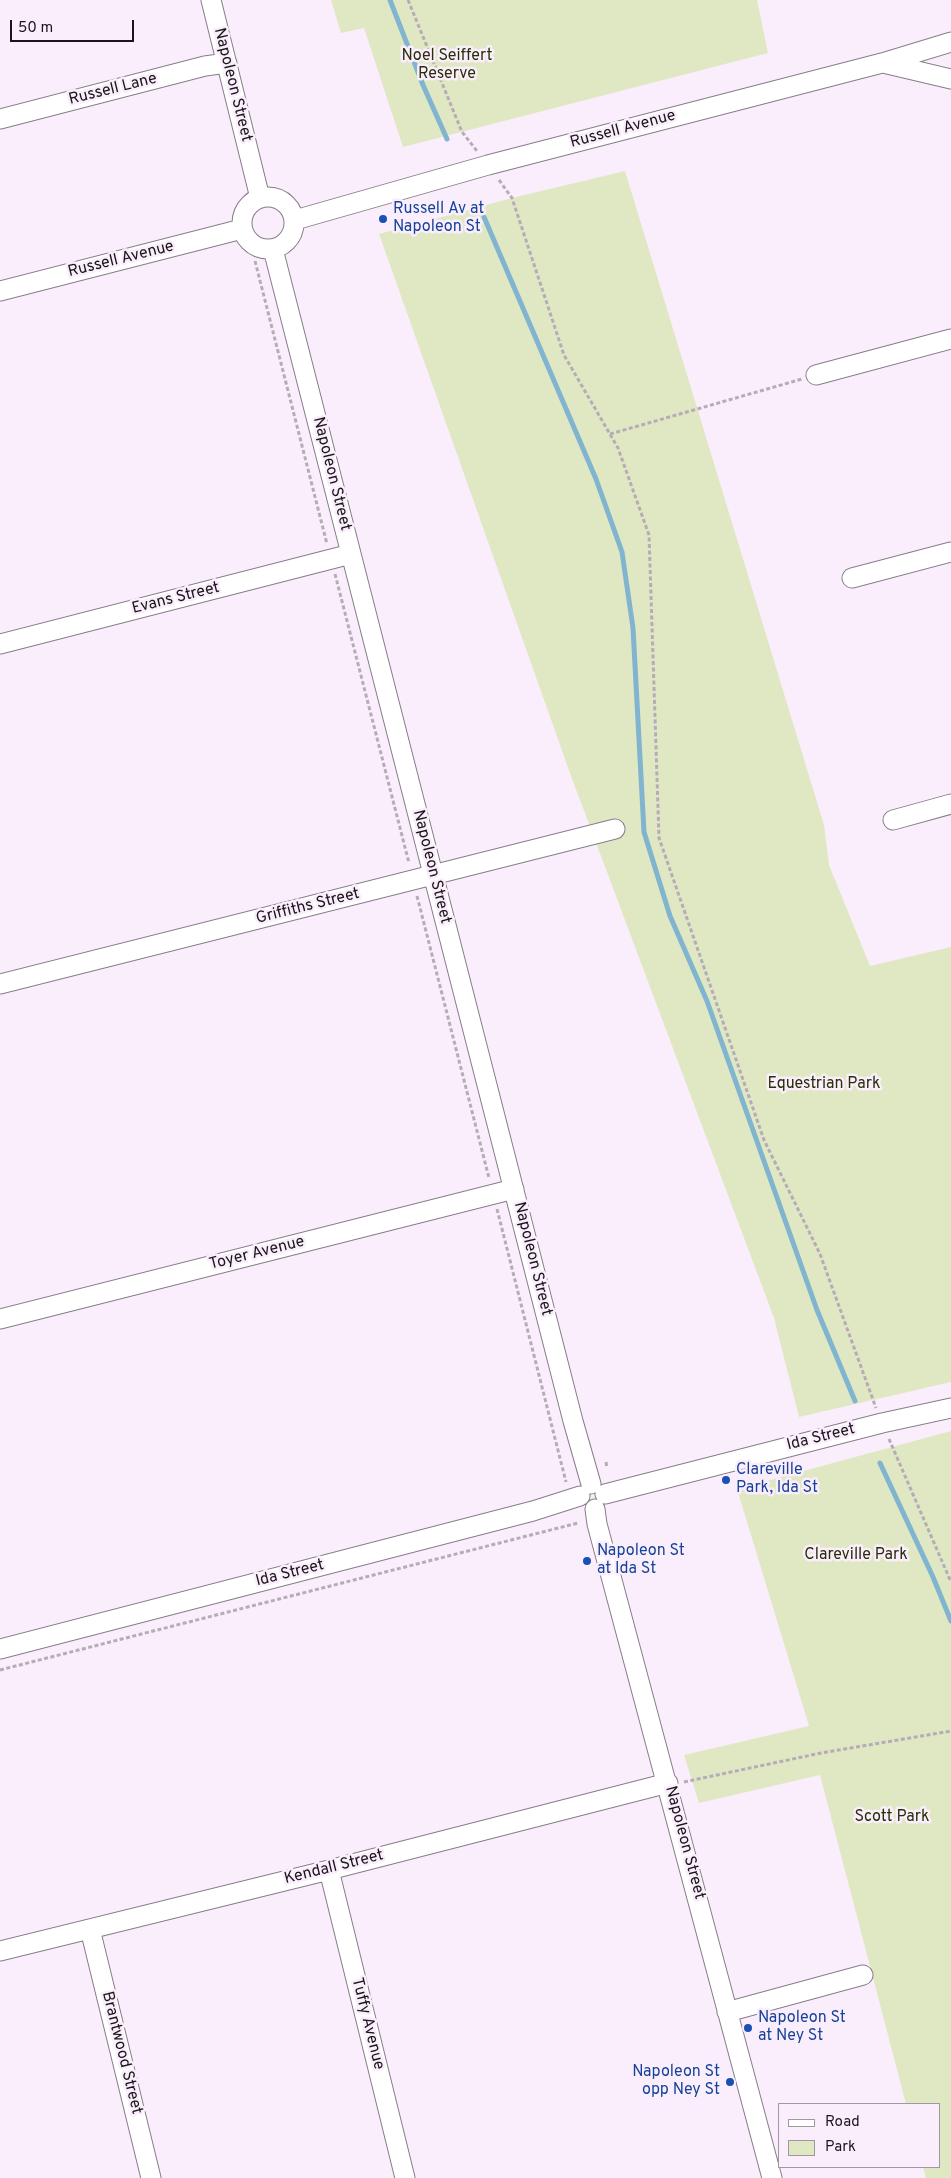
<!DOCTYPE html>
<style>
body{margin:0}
#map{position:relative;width:951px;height:2178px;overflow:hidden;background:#faeefc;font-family:Overpass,sans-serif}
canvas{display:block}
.legend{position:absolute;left:778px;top:2103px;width:162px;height:65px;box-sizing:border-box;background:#faeefc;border:1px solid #a097a1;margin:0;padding:6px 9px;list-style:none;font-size:15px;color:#191519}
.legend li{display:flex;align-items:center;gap:10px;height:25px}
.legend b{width:25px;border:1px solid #a097a1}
.scale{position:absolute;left:10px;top:20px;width:124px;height:22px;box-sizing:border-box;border:2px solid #191519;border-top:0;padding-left:6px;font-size:15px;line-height:18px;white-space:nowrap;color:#191519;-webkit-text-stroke:4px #faeefc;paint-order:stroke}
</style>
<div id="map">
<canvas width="951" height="2178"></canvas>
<ul class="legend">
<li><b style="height:6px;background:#fff"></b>Road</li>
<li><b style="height:14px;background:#e0e8c3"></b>Park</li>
</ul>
<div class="scale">50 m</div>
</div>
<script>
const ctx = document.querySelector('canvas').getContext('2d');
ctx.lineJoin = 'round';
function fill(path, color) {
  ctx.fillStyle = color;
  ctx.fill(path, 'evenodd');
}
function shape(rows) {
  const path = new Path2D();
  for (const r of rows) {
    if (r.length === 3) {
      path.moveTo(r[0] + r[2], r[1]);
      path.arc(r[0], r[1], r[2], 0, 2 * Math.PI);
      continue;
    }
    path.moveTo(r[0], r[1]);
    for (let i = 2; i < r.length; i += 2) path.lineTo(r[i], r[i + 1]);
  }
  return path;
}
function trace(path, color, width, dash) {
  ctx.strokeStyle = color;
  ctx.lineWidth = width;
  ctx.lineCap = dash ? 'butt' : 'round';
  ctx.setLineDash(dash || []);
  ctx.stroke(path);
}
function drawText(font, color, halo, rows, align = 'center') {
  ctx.font = font + ' Overpass,sans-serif';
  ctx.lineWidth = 5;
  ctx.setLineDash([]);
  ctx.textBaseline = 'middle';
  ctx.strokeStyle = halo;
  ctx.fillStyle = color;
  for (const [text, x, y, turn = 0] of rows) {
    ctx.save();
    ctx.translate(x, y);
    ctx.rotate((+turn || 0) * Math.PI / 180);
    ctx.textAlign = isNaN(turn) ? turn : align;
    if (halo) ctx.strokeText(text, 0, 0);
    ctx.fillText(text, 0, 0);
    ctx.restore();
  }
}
fill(shape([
 [331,0,757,0,768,53,403,147,364,28,341,33],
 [625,171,824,825,829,865,870,966,951,947,951,1382,799,1417,774,1318,571,776,379,234,512,198],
 [951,1431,951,2178,926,2178,923,2167,940,2167,940,2104,906,2104,820,1775,699,1803,684,1755,809,1726,737,1489]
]), '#e0e8c3');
trace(shape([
 [390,0,423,85,447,139],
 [484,217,596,479,622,552,633,628,644,832,670,916,707,1001,817,1310,855,1401],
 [880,1463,933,1577,951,1621]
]), '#81b5cf', 5);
const minor = shape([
 [211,0,260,198],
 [883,63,951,79],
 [0,119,205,66,227,63],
 [268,223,26],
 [295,220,488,165,882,63,951,42],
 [273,249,573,1421,591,1484],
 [0,291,242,229],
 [816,375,951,339],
 [852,578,951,552],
 [0,644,351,554],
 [893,820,951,804],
 [0,984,615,829],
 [0,1319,514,1189],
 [605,1494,882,1423,951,1408],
 [595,1509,597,1524,772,2178],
 [0,1649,533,1511,580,1496],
 [329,1870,405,2178],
 [90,1929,151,2178],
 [0,1951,329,1870,668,1783],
 [727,2012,863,1975]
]);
trace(minor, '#877d89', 21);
trace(shape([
 [408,0,462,132,477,151],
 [499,180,512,198,564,355,618,448,649,535,659,838,764,1140,820,1254,876,1408],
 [255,261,327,544],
 [610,434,802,379],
 [335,574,409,863],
 [417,896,489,1178],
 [497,1209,566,1482],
 [889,1439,951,1582],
 [606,1462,607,1468],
 [0,1670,578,1523],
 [684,1782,821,1753,951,1731]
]), '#b6acb7', 3, [4, 2.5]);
trace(minor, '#fff', 19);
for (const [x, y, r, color] of [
 [383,219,5,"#1a4fb4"],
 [726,1480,5,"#1a4fb4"],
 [587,1561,5,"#1a4fb4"],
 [748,2028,5,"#1a4fb4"],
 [730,2082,5,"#1a4fb4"]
]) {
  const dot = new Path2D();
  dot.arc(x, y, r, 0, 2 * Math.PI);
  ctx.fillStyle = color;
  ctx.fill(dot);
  trace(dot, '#faeefc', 2);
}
drawText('16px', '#282e07', '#faeefc', [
 ["Noel Seiffert",447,57],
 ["Reserve",447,75],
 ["Equestrian Park",824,1085],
 ["Clareville Park",856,1556],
 ["Scott Park",892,1818]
]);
drawText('16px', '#191519', '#faeefc', [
 ["Napoleon Street",232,85,76],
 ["Russell Lane",113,90,-14],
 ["Russell Avenue",623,130,-15],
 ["Russell Avenue",121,260,-14],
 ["Napoleon Street",331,474,76],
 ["Evans Street",176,599,-14],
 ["Napoleon Street",431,867,76],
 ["Griffiths Street",308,907,-14],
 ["Toyer Avenue",257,1254,-14],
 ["Napoleon Street",532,1259,76],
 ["Ida Street",821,1438,-14],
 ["Ida Street",290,1574,-14],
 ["Napoleon Street",684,1843,75],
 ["Kendall Street",334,1868,-14],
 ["Tuffy Avenue",367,2024,76],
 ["Brantwood Street",121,2053,76]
]);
drawText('16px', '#164399', '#faeefc', [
 ["Russell Av at",393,210],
 ["Napoleon St",393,228],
 ["Clareville",736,1471],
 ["Park, Ida St",736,1489],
 ["Napoleon St",597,1552],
 ["at Ida St",597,1570],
 ["Napoleon St",758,2019],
 ["at Ney St",758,2037],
 ["Napoleon St",720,2073,"right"],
 ["opp Ney St",720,2091,"right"]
], 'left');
</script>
